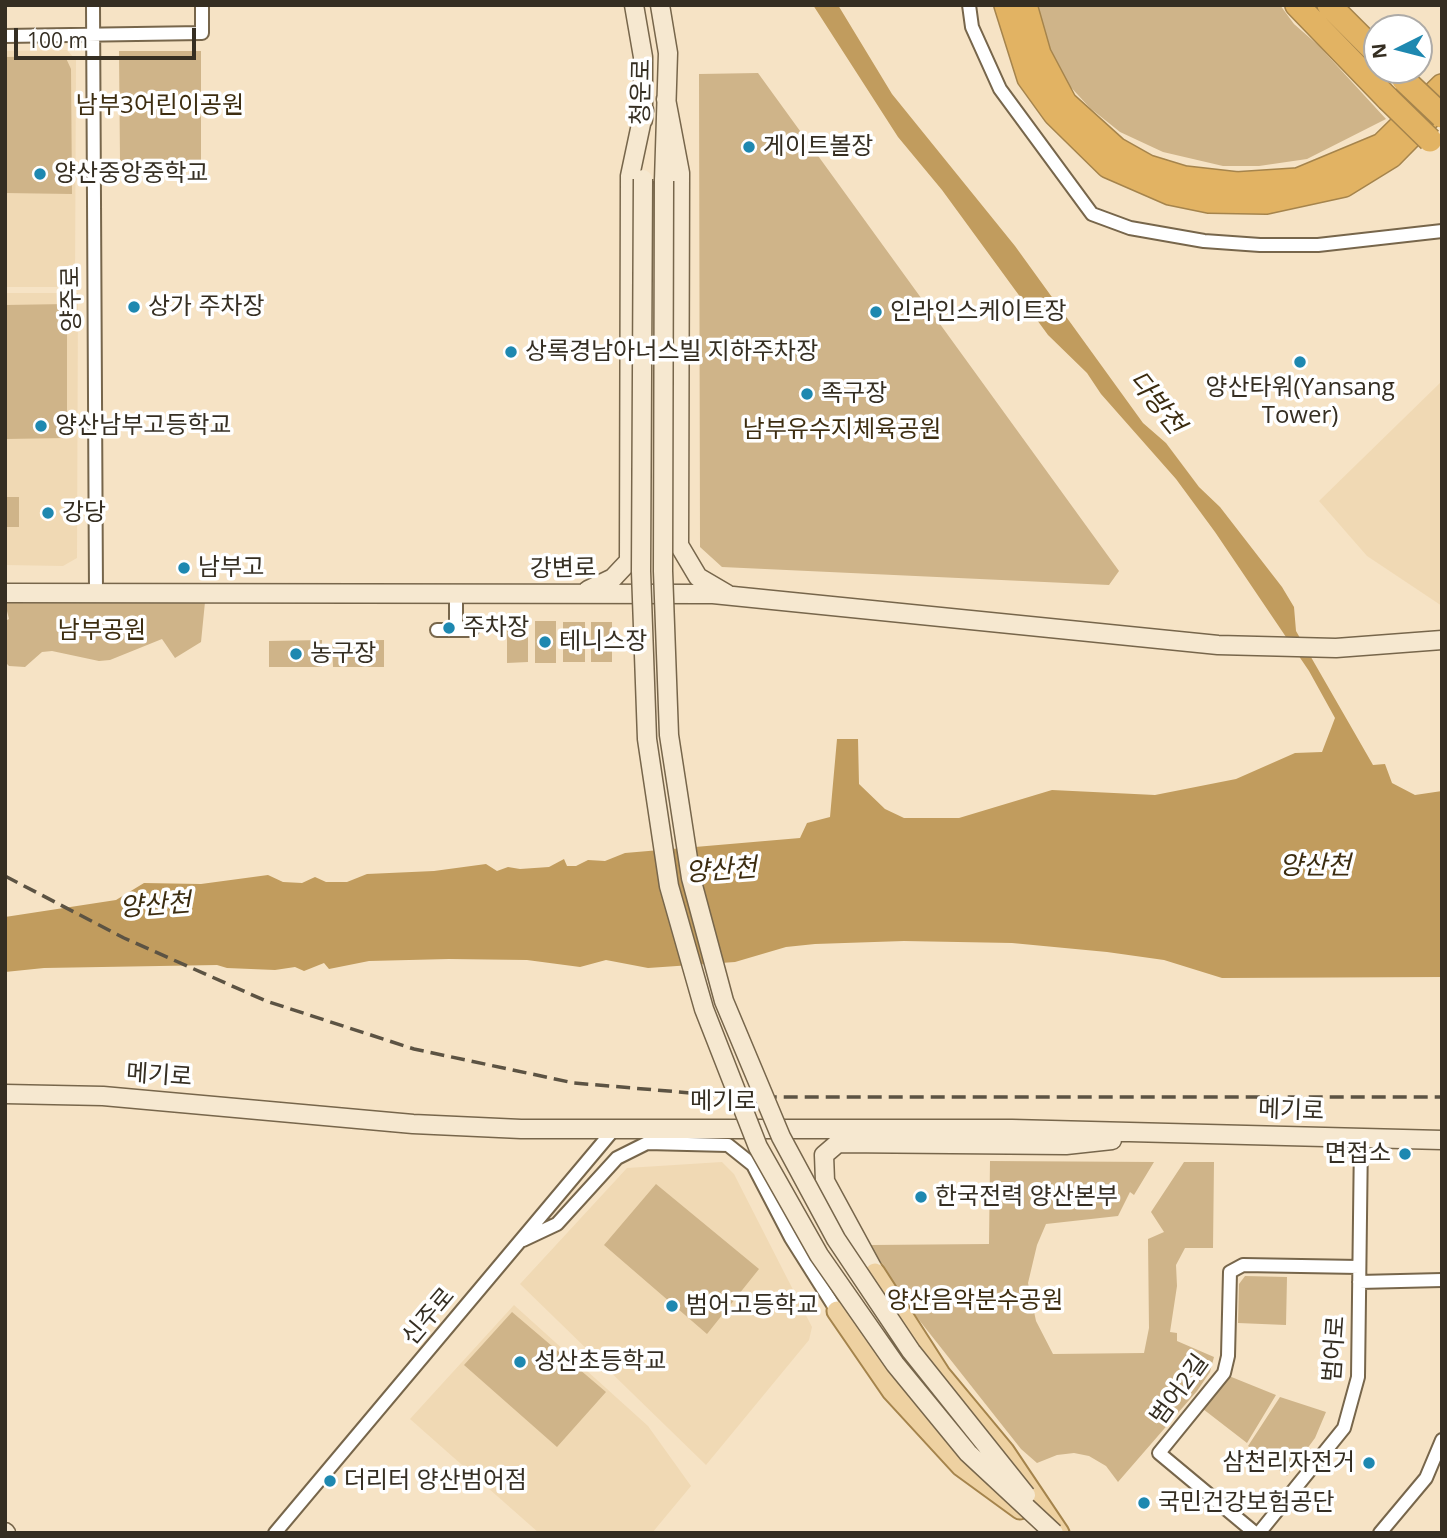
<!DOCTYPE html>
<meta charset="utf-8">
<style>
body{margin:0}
#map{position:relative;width:1447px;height:1538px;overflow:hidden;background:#f6e3c5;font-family:"Open Sans",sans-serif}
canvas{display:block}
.frame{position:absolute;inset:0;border:7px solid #352e22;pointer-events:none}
.north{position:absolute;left:1363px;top:14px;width:70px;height:70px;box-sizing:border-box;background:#fff;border:2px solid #aeaba7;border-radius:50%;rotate:264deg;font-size:19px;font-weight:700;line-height:28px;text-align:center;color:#352e22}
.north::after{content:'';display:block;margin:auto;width:24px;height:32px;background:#1e88b0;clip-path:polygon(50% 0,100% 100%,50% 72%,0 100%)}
.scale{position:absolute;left:14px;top:28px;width:182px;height:32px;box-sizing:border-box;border:4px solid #352e22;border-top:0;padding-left:9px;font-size:21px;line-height:24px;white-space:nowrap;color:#352e22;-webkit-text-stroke:5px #fff;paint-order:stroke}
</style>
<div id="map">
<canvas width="1447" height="1538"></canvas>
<div class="frame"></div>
<div class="north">N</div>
<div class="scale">100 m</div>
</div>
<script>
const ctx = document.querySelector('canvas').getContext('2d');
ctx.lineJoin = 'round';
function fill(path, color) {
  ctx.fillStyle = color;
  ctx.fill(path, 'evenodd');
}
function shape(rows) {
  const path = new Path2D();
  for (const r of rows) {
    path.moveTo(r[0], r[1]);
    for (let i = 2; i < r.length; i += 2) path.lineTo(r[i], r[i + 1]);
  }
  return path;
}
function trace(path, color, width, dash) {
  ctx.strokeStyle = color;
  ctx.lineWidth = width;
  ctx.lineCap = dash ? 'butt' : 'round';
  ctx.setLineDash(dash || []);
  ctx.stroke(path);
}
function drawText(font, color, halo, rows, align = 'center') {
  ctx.font = font + ' "Open Sans","Noto Sans KR",sans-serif';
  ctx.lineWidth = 7;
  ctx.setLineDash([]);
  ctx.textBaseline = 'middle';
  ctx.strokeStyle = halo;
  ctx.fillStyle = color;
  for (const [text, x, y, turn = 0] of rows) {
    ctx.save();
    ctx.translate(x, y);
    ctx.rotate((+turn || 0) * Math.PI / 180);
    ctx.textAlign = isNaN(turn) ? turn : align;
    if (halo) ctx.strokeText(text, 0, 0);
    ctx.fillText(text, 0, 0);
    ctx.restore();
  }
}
fill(shape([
 [67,50,76,60,75,287,5,287,5,51],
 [5,293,78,293,77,558,63,566,5,565],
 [1442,381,1442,606,1367,556,1319,501],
 [722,1162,734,1174,812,1327,809,1340,706,1465,520,1284,627,1168],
 [514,1305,648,1426,691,1486,652,1533,539,1533,410,1419]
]), '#f0d9b4');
fill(shape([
 [1026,5,1280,5,1294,24,1318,45,1386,119,1307,159,1259,166,1223,166,1163,152,1120,132,1090,108,1054,69],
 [119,51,201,51,201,161,120,161],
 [65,56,71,69,72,194,5,193,5,57],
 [758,73,1119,571,1109,585,722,567,700,547,699,74],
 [67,304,67,438,5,439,5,305],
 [5,497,19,497,19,527,5,527],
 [205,602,201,642,175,658,162,639,110,660,99,661,52,651,42,652,25,667,9,666,5,662,5,621,9,619,5,603],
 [535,621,556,621,556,663,535,663],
 [507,622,528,622,528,662,507,663],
 [563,622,585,622,585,662,563,662],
 [591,622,612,622,612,662,591,662],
 [322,640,322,667,269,667,269,641],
 [384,640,384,667,333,667,332,641],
 [990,1161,1154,1162,1134,1195,1130,1192,1118,1216,1046,1224,1037,1245,1028,1283,1036,1321,1053,1354,1144,1353,1149,1328,1148,1239,1164,1232,1151,1212,1184,1162,1214,1162,1213,1248,1185,1248,1176,1265,1177,1286,1170,1332,1177,1333,1177,1341,1214,1357,1210,1372,1197,1391,1118,1482,1106,1466,1089,1456,1074,1453,1057,1455,1037,1463,1021,1449,893,1287,871,1245,989,1244],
 [656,1184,759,1269,707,1334,604,1245],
 [1245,1276,1287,1277,1286,1325,1238,1323,1239,1284],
 [512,1312,606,1392,557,1447,464,1365],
 [1229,1376,1276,1395,1247,1443,1203,1409],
 [1280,1397,1326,1412,1315,1438,1287,1476,1248,1446]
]), '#cfb489');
fill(shape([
 [813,5,838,5,892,94,1015,246,1143,423,1166,443,1199,487,1220,507,1282,587,1294,607,1296,631,1373,765,1385,764,1392,783,1415,795,1442,791,1442,977,1222,978,1164,960,1107,952,1012,943,904,941,815,944,786,947,735,962,648,968,606,960,580,967,527,960,449,959,369,961,329,969,324,963,304,971,295,967,275,970,227,968,217,965,44,968,5,972,5,917,116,900,144,883,201,884,268,875,283,882,302,883,315,877,326,882,347,882,367,874,434,871,486,864,497,871,508,867,520,869,549,867,564,859,567,866,576,866,588,860,605,861,625,853,800,838,807,823,830,817,837,739,858,739,859,784,885,809,904,818,959,818,1052,790,1155,795,1236,779,1295,753,1322,752,1335,718,1309,671,1215,532,1176,479,1101,394,1087,373,1048,335,942,190,898,137]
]), '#c19c5e');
const street = shape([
 [93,5,96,593],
 [969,5,972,27,1000,89,1092,214,1130,228,1204,241,1260,245,1318,245,1442,231],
 [5,36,202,33,202,5],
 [456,594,456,630],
 [437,630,472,630],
 [523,1240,557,1224,617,1158,647,1143,728,1145,753,1165,791,1238,837,1311],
 [1359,1282,1442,1280],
 [275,1533,615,1128],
 [1255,1533,1159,1453,1224,1373,1228,1356,1230,1272,1243,1265,1359,1267],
 [1259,1533,1344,1428,1358,1377,1361,1138],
 [1380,1533,1426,1478,1442,1440]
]);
const secondary = shape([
 [634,5,643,57,643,120],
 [660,5,668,53,664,181],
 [666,99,680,173,679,545,698,577,727,594],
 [588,590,613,578,629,561,630,176,644,110],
 [5,593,713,594,1218,645,1336,648,1442,640],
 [5,1094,103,1096,413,1124,521,1129,1012,1129,1442,1140],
 [875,1273,825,1181,824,1155,838,1143,1066,1145,1112,1140],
 [5,1532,6,1533]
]);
const primary = shape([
 [875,1273,940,1374,1004,1451,1059,1533],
 [837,1311,892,1391,961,1466,1020,1509]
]);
const highway = shape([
 [1006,5,1029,78,1055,114,1108,166,1170,193,1209,201,1266,202,1344,185,1391,156,1442,104],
 [1025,5,1039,54,1065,103,1116,149,1148,167,1184,178,1237,184,1298,180,1382,145,1442,86],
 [1297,5,1388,99],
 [1329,5,1377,53]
]);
trace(street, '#77664b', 16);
trace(secondary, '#77664b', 21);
trace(primary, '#a5844c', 23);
trace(highway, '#a5844c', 26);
trace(street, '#fff', 12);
trace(secondary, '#f6e8d0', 18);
trace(primary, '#eed1a1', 19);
trace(highway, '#e2b363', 23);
trace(shape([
 [5,876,124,938,266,1001,414,1049,574,1083,738,1097,1442,1097]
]), '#5c5343', 3.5, [14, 7]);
const secondaryBridge = shape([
 [643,179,641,571,647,739,669,886,704,1009,758,1147,819,1255,895,1364,968,1453,1054,1533],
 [664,181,663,571,669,735,691,878,724,1001,781,1137,836,1239,911,1351,1026,1495]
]);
const highwayBridge = shape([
 [1404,80,1442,116],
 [1388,99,1430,140]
]);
trace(secondaryBridge, '#77664b', 21, []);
trace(highwayBridge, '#a5844c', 26, []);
trace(secondaryBridge, '#f6e8d0', 18);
trace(highwayBridge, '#e2b363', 23);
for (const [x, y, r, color] of [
 [749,147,7,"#1e88b0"],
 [40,174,7,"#1e88b0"],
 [134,307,7,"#1e88b0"],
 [876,312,7,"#1e88b0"],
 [511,352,7,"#1e88b0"],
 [1300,362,7,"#1e88b0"],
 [807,394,7,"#1e88b0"],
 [41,426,7,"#1e88b0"],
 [48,513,7,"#1e88b0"],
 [184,568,7,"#1e88b0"],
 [449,628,7,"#1e88b0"],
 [545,642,7,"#1e88b0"],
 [296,654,7,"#1e88b0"],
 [1405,1154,7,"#1e88b0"],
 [921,1197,7,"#1e88b0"],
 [672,1306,7,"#1e88b0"],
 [520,1362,7,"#1e88b0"],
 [1369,1463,7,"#1e88b0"],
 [330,1481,7,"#1e88b0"],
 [1144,1503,7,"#1e88b0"]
]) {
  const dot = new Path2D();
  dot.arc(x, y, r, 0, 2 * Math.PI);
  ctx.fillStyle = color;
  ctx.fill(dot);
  trace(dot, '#fff', 2.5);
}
drawText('24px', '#352e22', '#fff', [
 ["청운로",642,92,-89],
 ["양주로",72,299,-91],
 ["강변로",563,569,-1],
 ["메기로",159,1076,4],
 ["메기로",723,1102],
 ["메기로",1291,1111,2],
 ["신주로",429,1317,-50],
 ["범어로",1335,1349,-86],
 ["범어2길",1180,1390,-54]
]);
drawText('24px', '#3d2d10', '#fff', [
 ["남부3어린이공원",160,106],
 ["남부유수지체육공원",842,430],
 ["남부공원",102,631],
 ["양산음악분수공원",975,1301]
]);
drawText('24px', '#352e22', '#fff', [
 ["게이트볼장",763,147],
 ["양산중앙중학교",54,174],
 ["상가 주차장",148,307],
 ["인라인스케이트장",890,312],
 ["상록경남아너스빌 지하주차장",525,352],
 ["양산타워(Yansang",1300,388,"center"],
 ["Tower)",1300,416,"center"],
 ["족구장",821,394],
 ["양산남부고등학교",55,426],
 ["강당",62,513],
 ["남부고",198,568],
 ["주차장",463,628],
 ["테니스장",559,642],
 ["농구장",310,654],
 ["면접소",1391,1154,"right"],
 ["한국전력 양산본부",935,1197],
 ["범어고등학교",686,1306],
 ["성산초등학교",534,1362],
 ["삼천리자전거",1355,1463,"right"],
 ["더리터 양산범어점",344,1481],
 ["국민건강보험공단",1158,1503]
], 'left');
drawText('italic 26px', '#3c2c10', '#fff', [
 ["다방천",1156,403,51],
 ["양산천",1315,867],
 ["양산천",721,871,-4],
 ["양산천",155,906,-4]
]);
</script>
